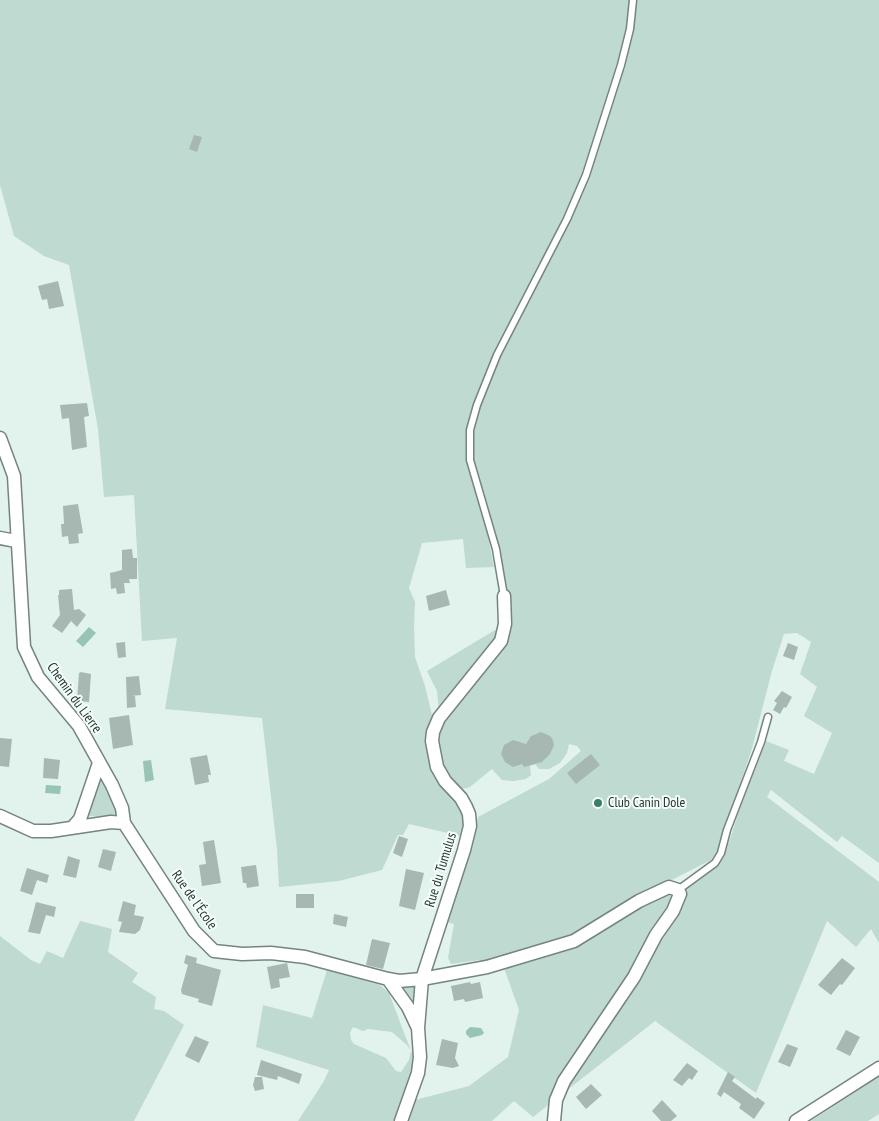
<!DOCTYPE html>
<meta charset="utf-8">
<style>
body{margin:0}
canvas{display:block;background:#e2f2ec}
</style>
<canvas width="879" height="1121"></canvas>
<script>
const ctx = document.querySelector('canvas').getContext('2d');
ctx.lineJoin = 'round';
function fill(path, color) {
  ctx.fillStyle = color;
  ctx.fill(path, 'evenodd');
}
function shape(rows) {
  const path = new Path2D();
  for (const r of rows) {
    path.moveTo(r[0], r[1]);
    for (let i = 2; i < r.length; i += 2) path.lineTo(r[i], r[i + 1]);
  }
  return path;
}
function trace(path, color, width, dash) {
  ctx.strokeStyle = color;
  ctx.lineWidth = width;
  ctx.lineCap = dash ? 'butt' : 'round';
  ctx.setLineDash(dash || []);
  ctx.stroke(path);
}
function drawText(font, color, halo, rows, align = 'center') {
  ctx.font = font + ' "PT Sans Narrow",sans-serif';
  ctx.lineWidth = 4;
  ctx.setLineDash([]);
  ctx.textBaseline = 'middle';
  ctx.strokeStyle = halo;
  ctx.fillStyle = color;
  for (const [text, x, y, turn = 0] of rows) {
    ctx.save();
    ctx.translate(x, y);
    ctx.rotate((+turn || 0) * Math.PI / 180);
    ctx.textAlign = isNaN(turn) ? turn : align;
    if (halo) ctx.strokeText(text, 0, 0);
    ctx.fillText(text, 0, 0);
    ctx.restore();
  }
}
fill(shape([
 [0,0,879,0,879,863,842,836,837,842,771,790,767,797,879,882,879,943,871,929,856,947,827,921,756,1093,655,1021,533,1117,514,1101,492,1121,407,1121,415,1100,469,1086,508,1057,519,1010,503,965,563,948,581,941,626,912,665,892,682,898,684,889,715,867,726,851,739,811,766,741,789,750,784,761,814,774,832,733,804,716,817,687,800,674,811,642,797,633,784,634,772,671,751,752,717,852,711,860,656,888,574,934,558,941,510,958,481,965,480,960,451,964,448,958,454,924,446,922,478,817,549,779,581,751,577,746,569,744,567,753,560,763,549,769,539,769,535,764,530,766,531,775,526,779,513,781,502,780,492,769,470,787,459,790,442,771,439,761,436,742,439,726,447,712,510,634,511,616,503,565,489,515,484,516,494,567,466,568,463,539,422,543,409,588,415,602,414,627,415,657,425,686,432,715,427,733,432,765,436,774,458,799,464,813,467,822,465,837,409,824,403,835,398,835,382,870,339,881,279,887,277,849,262,718,165,709,177,638,142,641,134,495,104,497,98,429,69,265,44,256,14,236,0,185],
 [500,627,497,638,439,712,437,691,427,671],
 [99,776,103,776,116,807,116,813,110,817,86,816],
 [80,921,112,929,108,952,138,973,132,982,156,997,154,1009,164,1011,184,1025,134,1121,0,1121,0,936,31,960,40,964,47,951,63,958],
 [327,970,380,985,389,993,411,1051,415,1056,413,1070,394,1121,298,1121,324,1081,329,1070,256,1047,263,1005,312,1018],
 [353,1027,363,1031,368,1029,392,1032,407,1045,411,1051,409,1060,401,1072,396,1071,386,1058,354,1044,351,1040,350,1033],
 [397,983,418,983,414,1011],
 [879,1077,879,1114,868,1121,811,1121]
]), '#bfdad1');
fill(shape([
 [89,627,96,633,83,647,76,641],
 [151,760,154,780,145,782,143,761],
 [46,785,61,786,60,794,45,793],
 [470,1027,481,1028,484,1033,482,1035,470,1038,466,1034,466,1031]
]), '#97c4b6');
fill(shape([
 [194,135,202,137,197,152,189,149],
 [58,281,64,306,49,309,47,299,42,300,38,286],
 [87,403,89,416,84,417,87,447,72,450,69,418,62,419,60,405],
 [78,504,83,533,78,534,79,543,69,544,68,536,62,537,61,524,64,524,63,506],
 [132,549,133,558,137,558,137,579,129,579,130,583,124,583,125,593,117,594,116,588,111,589,110,573,122,570,122,550],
 [72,589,74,610,79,609,86,615,77,627,71,621,62,633,52,626,60,615,58,595,59,595,59,590],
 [446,590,450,605,429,611,426,596],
 [125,642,126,657,118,658,116,643],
 [788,643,798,647,794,660,783,656],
 [81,672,91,674,89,702,77,701,79,673],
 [139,676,141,695,131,696,135,696,136,707,127,708,126,677],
 [782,691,792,697,786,708,784,707,780,714,773,710,777,703,774,701],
 [129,715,133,745,113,749,109,718],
 [541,732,550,736,553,740,554,745,550,754,542,762,524,767,522,764,513,767,505,762,501,754,504,745,513,740,526,744,531,736],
 [0,738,12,739,9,767,0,766],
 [591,754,600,765,576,784,567,773],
 [207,755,211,775,208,775,209,782,195,785,190,758],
 [44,758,60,760,58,779,43,778],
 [399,836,408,839,402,857,393,853],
 [214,840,221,883,202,886,199,865,206,864,203,842],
 [103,849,116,852,111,871,98,867],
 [68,856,80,860,76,878,63,875],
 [256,865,259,886,247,888,246,883,243,883,241,867],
 [27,868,49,875,47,883,37,880,32,895,20,891],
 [406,869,424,873,415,910,399,906],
 [296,894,314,894,314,908,296,908],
 [123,901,136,905,134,915,144,917,140,930,135,934,119,932,122,922,118,921],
 [36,902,56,907,54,917,46,915,40,934,28,932],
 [334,914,348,917,346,927,333,924],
 [372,939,390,943,383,969,366,965],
 [186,955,197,958,196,963,221,970,212,1006,198,1002,199,999,182,994,181,990,188,965,184,963],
 [842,958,855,968,842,985,840,984,831,995,818,985],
 [287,963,290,977,279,979,280,987,271,989,267,967],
 [470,982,471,984,480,982,483,998,465,1002,464,999,454,1001,451,986],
 [846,1030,860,1037,850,1056,836,1049],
 [195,1036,209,1042,199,1063,185,1056],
 [442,1039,458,1043,455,1058,459,1066,453,1068,436,1065],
 [787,1044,798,1048,790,1067,778,1062],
 [261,1060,302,1074,299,1084,278,1076,277,1080,257,1075],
 [687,1063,698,1071,692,1080,689,1078,682,1086,673,1080],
 [728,1072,735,1077,732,1081,756,1099,757,1097,765,1103,754,1119,739,1108,741,1104,724,1092,721,1097,717,1094],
 [255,1077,262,1077,264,1089,255,1091,253,1085],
 [591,1084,602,1095,586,1109,576,1097],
 [662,1100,677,1116,671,1121,661,1121,652,1111]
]), '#a7b7b1');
const lane = shape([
 [504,596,496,549,470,460,470,430,477,405,497,355,567,219,586,175,621,65,630,29,633,0],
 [678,890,715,863,721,853,727,830,761,742,768,717]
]);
const street = shape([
 [0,438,14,476,24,647,38,677,79,726,112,785,122,808,124,823],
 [0,538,16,541],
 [0,816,33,831,51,831,111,822,124,823,194,931,214,951,242,954,271,953,305,957,388,979,399,981,422,979,487,967,574,941,639,901,669,887,678,890,680,894,673,911,656,935,634,977,564,1081,556,1100,554,1121],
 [72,828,80,819,99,763],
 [388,979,408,1007,417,1026],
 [401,1121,418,1073,420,1057,418,1028,422,979,464,850,470,826,469,814,466,807,461,798,445,781,437,767,432,741,433,732,439,718,501,641,505,624,504,596],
 [796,1121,879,1068]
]);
trace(lane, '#76847f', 9);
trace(street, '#76847f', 15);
trace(lane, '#fff', 6);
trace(street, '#fff', 12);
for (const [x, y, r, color] of [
 [598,803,5,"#3c7c6a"]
]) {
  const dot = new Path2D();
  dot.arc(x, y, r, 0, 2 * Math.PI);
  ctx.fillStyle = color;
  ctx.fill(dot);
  trace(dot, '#f2fefa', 2);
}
drawText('14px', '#2c3230', '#f2fefa', [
 ["Chemin du Lierre",74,698,54],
 ["Rue du Tumulus",441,870,-73],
 ["Rue de l'École",194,900,55]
]);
drawText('14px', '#2c3230', '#f2fefa', [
 ["Club Canin Dole",608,803]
], 'left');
</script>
